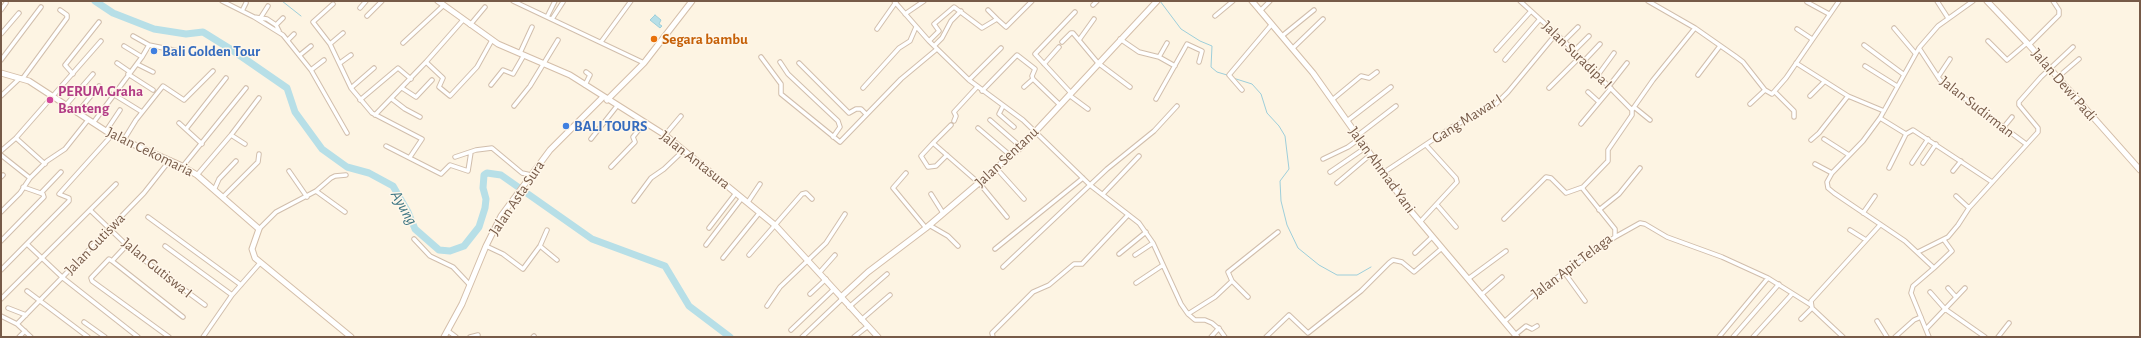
<!DOCTYPE html>
<style>
body{margin:0}
#map{position:relative;width:2141px;height:338px;overflow:hidden;background:#fdf4e3;font-family:"Alegreya Sans",sans-serif}
canvas{display:block}
.frame{position:absolute;inset:0;border:2px solid #765a48;pointer-events:none}
</style>
<div id="map">
<canvas width="2141" height="338"></canvas>
<div class="frame"></div>
</div>
<script>
const ctx = document.querySelector('canvas').getContext('2d');
ctx.lineJoin = 'round';
function fill(path, color) {
  ctx.fillStyle = color;
  ctx.fill(path, 'evenodd');
}
function shape(rows) {
  const path = new Path2D();
  for (const r of rows) {
    path.moveTo(r[0], r[1]);
    for (let i = 2; i < r.length; i += 2) path.lineTo(r[i], r[i + 1]);
  }
  return path;
}
function trace(path, color, width, dash) {
  ctx.strokeStyle = color;
  ctx.lineWidth = width;
  ctx.lineCap = dash ? 'butt' : 'round';
  ctx.setLineDash(dash || []);
  ctx.stroke(path);
}
function drawText(font, color, halo, rows, align = 'center') {
  ctx.font = font + ' "Alegreya Sans",sans-serif';
  ctx.lineWidth = 3;
  ctx.setLineDash([]);
  ctx.textBaseline = 'middle';
  ctx.strokeStyle = halo;
  ctx.fillStyle = color;
  for (const [text, x, y, turn = 0] of rows) {
    ctx.save();
    ctx.translate(x, y);
    ctx.rotate((+turn || 0) * Math.PI / 180);
    ctx.textAlign = isNaN(turn) ? turn : align;
    if (halo) ctx.strokeText(text, 0, 0);
    ctx.fillText(text, 0, 0);
    ctx.restore();
  }
}
const water = shape([
 [655,15,661,20,659,24,662,26,660,28,650,20,655,15]
]);
fill(water, '#b7dfe7');
trace(water, '#9dceda', 1);
trace(shape([
 [282,1,301,16],
 [1160,1,1181,29,1200,41,1212,46,1211,67,1217,72,1227,75],
 [1233,78,1252,84,1261,94,1267,113,1279,126,1285,136,1289,169,1280,181,1281,201,1287,225,1298,248,1319,265,1337,275,1357,275,1371,267]
]), '#9dceda', 1);
trace(shape([
 [95,1,113,13,154,29,186,34,203,32,232,50,287,88,295,112,322,149,347,167,369,173,393,186,408,212,415,229,439,250,450,251,464,246,479,227,485,208,486,199,483,188,484,175,487,173,501,175,592,239,665,266,689,306,730,337]
]), '#b7dfe7', 7);
const street = shape([
 [222,1,254,17,283,35,311,70,347,133],
 [513,1,644,63],
 [894,1,929,41,969,80,1023,120,1090,185,1139,223,1153,243,1181,304,1188,314,1195,320,1205,320,1212,323,1220,330,1225,337],
 [1520,1,1564,41,1632,110],
 [1648,1,1695,28,1735,56,1743,62,1765,90,1772,94,1786,78,1839,1],
 [1937,1,1948,18],
 [1807,2,1829,14],
 [333,4,313,22,330,44,351,88,372,113,422,139,410,157],
 [1093,5,1097,1],
 [360,8,366,1],
 [1,10,6,3],
 [988,10,997,19],
 [242,11,246,3],
 [1260,11,1270,1],
 [905,14,924,1],
 [367,16,382,1],
 [1215,16,1233,1],
 [254,17,267,19,276,25,279,31],
 [261,17,268,6],
 [547,17,555,1],
 [552,19,563,2],
 [276,25,283,18],
 [470,25,485,7],
 [1894,28,1915,53],
 [877,29,896,2],
 [1797,29,1812,39],
 [1,34,19,13],
 [133,36,149,45,178,51],
 [1282,36,1314,10],
 [1120,39,1139,52,1159,57,1175,66],
 [288,40,294,34],
 [1079,40,1094,19],
 [929,41,939,31,934,24,954,7,982,28,997,19,1006,27,1032,1],
 [1564,41,1578,27],
 [1988,41,2007,60,2027,43],
 [601,42,631,1],
 [1062,42,1071,33,1073,33,1098,63,1130,87],
 [403,43,444,5],
 [330,44,343,33],
 [1864,45,1903,74],
 [2029,45,2059,15,2059,10,2053,1],
 [124,46,142,57],
 [934,46,942,38,951,21,961,11],
 [1293,48,1323,19],
 [1919,48,1940,80,2026,144],
 [1496,50,1531,11],
 [1574,51,1589,36],
 [520,53,532,27],
 [300,55,311,46],
 [761,57,781,84,781,94,840,142,901,79,937,49],
 [1159,57,1167,43],
 [1,60,41,7],
 [1505,60,1540,19],
 [1584,61,1600,44],
 [426,62,443,78,439,87,450,96,477,67,492,40],
 [780,62,788,74,838,121,840,127,833,137],
 [117,63,130,72],
 [340,63,351,55],
 [799,63,849,113,856,109,861,109,866,114],
 [1796,63,1848,96,1884,111],
 [137,64,153,72],
 [1044,64,1059,47],
 [1865,66,1897,86],
 [311,70,324,60],
 [73,74,65,65,99,22],
 [128,74,153,90],
 [1598,75,1614,53],
 [1698,75,1720,46],
 [1938,77,1950,59],
 [2058,77,2079,59],
 [23,78,67,18,67,15,60,10],
 [969,80,1001,48],
 [491,85,503,70,513,74,524,55],
 [585,85,590,75,586,72],
 [1609,86,1627,63],
 [1024,87,1033,79],
 [351,88,374,68],
 [402,88,416,97,432,80],
 [863,88,899,48,910,41,916,27],
 [1549,88,1580,57],
 [1242,90,1229,75,1272,24],
 [982,91,1017,55,1035,69,1032,76,1033,79,1060,105],
 [1588,92,1599,102],
 [1775,92,1794,111,1794,117],
 [1071,93,1035,54,1075,12],
 [113,94,142,112],
 [1069,95,1088,109],
 [1,96,20,78],
 [1810,96,1824,82],
 [392,99,405,109,420,117],
 [1156,99,1187,44,1202,51,1199,62],
 [360,100,398,68,411,79],
 [1332,100,1361,76,1369,78,1377,72],
 [1750,104,1765,90],
 [66,105,93,74],
 [514,106,530,86,558,40],
 [1003,106,999,114,1014,127],
 [1634,107,1650,120],
 [77,113,99,86],
 [375,115,426,62,463,20],
 [1880,118,1906,134,1913,130,1992,182],
 [990,120,1021,147],
 [954,121,956,116,954,112,977,87],
 [1347,121,1391,87],
 [93,123,142,57,149,45],
 [179,123,202,144],
 [1581,124,1611,88],
 [951,125,933,143,980,184,1007,217],
 [978,128,1011,156],
 [2003,128,2012,117],
 [186,129,226,78],
 [106,131,120,110],
 [231,135,245,144],
 [665,135,681,116],
 [1357,136,1396,106],
 [16,138,45,164],
 [591,139,617,106],
 [1824,139,1849,155],
 [1811,140,1819,133,1848,96],
 [123,141,136,120,163,86,184,100,213,71],
 [933,143,921,156,928,167,936,166,947,155],
 [386,146,441,174,450,165,468,171,471,152],
 [1,151,16,138,101,41],
 [1,155,30,178],
 [455,157,476,150,492,148,522,173,531,175],
 [1323,159,1348,147,1359,139],
 [1912,163,1928,139],
 [1923,163,1936,144],
 [1815,164,1832,173],
 [183,166,246,88],
 [611,167,635,142,633,137,645,122],
 [1889,168,1906,134],
 [997,169,1024,199],
 [289,171,307,197],
 [1953,171,1961,161],
 [1330,172,1365,148],
 [906,173,893,188,926,228],
 [1383,173,1452,127,1495,105,1508,92,1556,34],
 [197,175,231,135,259,98],
 [1,177,3,175],
 [1337,183,1370,155],
 [116,184,90,210,136,254,205,305],
 [215,188,219,179,236,161],
 [316,191,345,212],
 [41,193,61,172],
 [931,194,943,213],
 [1103,194,1139,156],
 [1956,196,1969,208],
 [223,197,258,162,259,154],
 [634,201,651,178,664,169,684,150],
 [748,202,760,184],
 [1438,206,1456,227],
 [1599,210,1619,194,1640,168],
 [1,212,20,193,30,178,47,161,65,149,88,120],
 [1863,213,1875,196],
 [148,217,241,285],
 [1504,219,1546,177,1551,178,1566,193,1583,187],
 [1420,222,1457,182,1456,178,1426,145],
 [929,225,948,236,958,246],
 [709,228,736,193],
 [259,229,276,212,316,191,331,178,335,176,346,175],
 [1850,230,1866,240],
 [1615,237,1640,223,1645,224,1667,237,1722,257,1768,278,1811,305],
 [414,239,430,256,453,267,469,284],
 [1,241,44,197,43,194,23,187],
 [27,244,63,278,138,337],
 [706,245,742,198],
 [126,246,112,261,109,259,91,278,92,281,169,337],
 [165,246,232,295],
 [486,246,503,254,523,269,540,246,547,230],
 [540,246,557,260],
 [995,249,1083,178],
 [1918,252,1948,237,1958,225,1969,208,2038,132,2038,128,2019,105,2019,102,2041,77,2073,47],
 [1415,253,1432,237],
 [1119,254,1146,232],
 [749,255,802,194,806,193,812,199],
 [1135,255,1153,243],
 [723,258,760,212],
 [112,261,183,317],
 [1003,267,1107,169,1154,131,1177,106],
 [1934,268,1952,251,1944,240],
 [1,270,69,201,69,198,59,194,112,135],
 [820,272,835,255],
 [1564,272,1585,301],
 [1468,279,1506,251],
 [1232,281,1248,297],
 [1136,283,1163,265],
 [1948,288,1956,297],
 [27,291,88,337],
 [1930,292,1945,309,1985,337],
 [810,294,826,279],
 [1481,295,1502,277],
 [1,299,90,210],
 [767,306,780,287,826,243,845,214],
 [849,307,887,274],
 [8,308,26,315],
 [1188,314,1215,297,1232,281,1228,272,1278,232],
 [1,316,17,324,31,337],
 [1801,319,1812,308],
 [861,320,890,295],
 [1877,321,1887,337],
 [84,322,105,337],
 [1504,322,1542,288,1615,237,1615,229,1583,189,1583,187,1608,161,1608,150,1632,115,1632,110,1653,80,1695,28],
 [17,324,144,193,170,160],
 [1926,329,1965,288],
 [791,330,834,289],
 [448,331,456,337],
 [1515,335,1526,326,1532,329,1537,326],
 [19,337,25,331],
 [203,337,232,295,260,263],
 [470,337,478,335],
 [533,337,534,336],
 [802,337,842,299],
 [854,337,868,326],
 [993,337,992,333,1033,292,1049,285,1074,264,1082,264,1128,215],
 [1211,337,1219,328],
 [1266,337,1289,315,1308,333,1361,291,1389,263,1393,260,1402,262,1414,272,1442,248],
 [1719,337,1768,278],
 [1733,337,1779,284],
 [1753,337,1792,294],
 [1843,337,1812,308,1811,301,1880,225],
 [1895,337,1914,320,1921,317],
 [1929,337,1911,293,1913,286,1934,268,1905,241,1834,193,1828,188,1827,182,1832,173,1863,141,1880,118,1919,48,1938,26,1973,1],
 [1998,337,2009,323]
]);
const secondary = shape([
 [438,1,498,44,570,75,665,135,776,226,878,337],
 [1252,1,1313,73,1410,210,1517,337],
 [1987,1,2029,45,2140,170],
 [1,73,29,81,112,135,180,165,197,175,259,229,252,249,255,258,351,337],
 [607,100,644,63,692,1],
 [841,297,868,272,926,228,1021,147,1157,1],
 [444,337,462,304,486,246,501,216,550,150,603,97]
]);
trace(street, '#d1beac', 5.5);
trace(secondary, '#d4bea9', 7);
trace(street, '#fff', 3.5);
trace(secondary, '#fff', 5);
for (const [x, y, r, color] of [
 [654,39,4,"#e8710a"],
 [154,51,4,"#3f7fe0"],
 [50,100,4,"#d1479c"],
 [566,126,4,"#3f7fe0"]
]) {
  const dot = new Path2D();
  dot.arc(x, y, r, 0, 2 * Math.PI);
  ctx.fillStyle = color;
  ctx.fill(dot);
  trace(dot, '#fff7ea', 1.5);
}
drawText('bold 15px', '#c56008', '#fff7ea', [
 ["Segara bambu",662,39]
], 'left');
drawText('bold 15px', '#366cbe', '#fff7ea', [
 ["Bali Golden Tour",162,51],
 ["BALI TOURS",574,126]
], 'left');
drawText('15px', '#765a48', '#fff7ea', [
 ["Jalan Suradipa I",1577,55,44],
 ["Jalan Dewi Padi",2064,85,49],
 ["Jalan Sudirman",1977,107,38],
 ["Gang Mawar I",1467,119,-32],
 ["Jalan Cekomaria",150,152,26],
 ["Jalan Sentanu",1007,157,-43],
 ["Jalan Antasura",695,160,38],
 ["Jalan Ahmad Yani",1382,170,54],
 ["Jalan Asta Sura",517,198,-56],
 ["Jalan Gutiswa",95,244,-46],
 ["Jalan Apit Telaga",1572,266,-37],
 ["Jalan Gutiswa I",157,268,39]
]);
drawText('bold 15px', '#b23c85', '#fff7ea', [
 ["PERUM.Graha",58,91],
 ["Banteng",58,108]
], 'left');
drawText('italic 16px', '#3e7683', '#fff7ea', [
 ["Ayung",404,208,60]
]);
</script>
